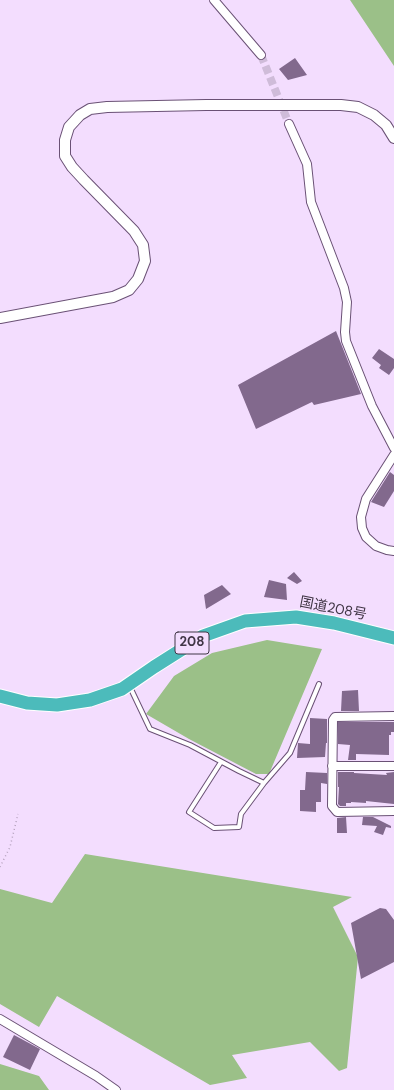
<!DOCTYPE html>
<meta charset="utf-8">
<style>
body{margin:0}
canvas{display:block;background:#f3ddfe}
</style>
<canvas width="394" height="1090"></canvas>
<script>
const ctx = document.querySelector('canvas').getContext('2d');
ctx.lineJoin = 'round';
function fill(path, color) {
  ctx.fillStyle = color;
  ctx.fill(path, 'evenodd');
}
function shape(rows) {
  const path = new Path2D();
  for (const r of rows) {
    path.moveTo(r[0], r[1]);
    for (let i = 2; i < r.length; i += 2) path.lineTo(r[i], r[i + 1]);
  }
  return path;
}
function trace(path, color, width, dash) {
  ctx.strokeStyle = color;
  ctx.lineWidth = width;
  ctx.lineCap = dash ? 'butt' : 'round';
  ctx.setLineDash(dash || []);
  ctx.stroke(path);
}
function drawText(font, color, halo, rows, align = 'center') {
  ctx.font = font + ' "DM Sans","Noto Sans JP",sans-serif';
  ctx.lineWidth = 4;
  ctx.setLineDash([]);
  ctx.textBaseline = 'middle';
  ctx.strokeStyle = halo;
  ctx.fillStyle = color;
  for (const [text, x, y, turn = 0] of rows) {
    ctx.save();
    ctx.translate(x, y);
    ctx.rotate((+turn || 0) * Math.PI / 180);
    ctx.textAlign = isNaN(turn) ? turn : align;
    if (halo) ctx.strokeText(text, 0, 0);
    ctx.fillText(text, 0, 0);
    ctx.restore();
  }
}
fill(shape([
 [350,0,394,0,394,66],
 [267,640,322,649,269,774,256,774,189,739,146,714,174,676,212,653],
 [85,854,352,897,333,907,358,957,347,1068,339,1071,310,1042,232,1055,247,1078,210,1085,57,996,39,1027,0,1004,0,889,52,903],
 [0,1064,39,1076,49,1090,0,1090]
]), '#9bc088');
fill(shape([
 [295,58,307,75,288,80,279,69],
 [336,331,361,394,314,405,312,402,256,429,238,385],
 [379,349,394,359,394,368,389,375,379,368,381,365,372,358],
 [390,472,394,475,394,491,384,507,371,502],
 [294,572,302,581,297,584,287,578],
 [269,580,286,584,287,600,264,597],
 [222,585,231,594,206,609,204,595],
 [358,690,359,711,341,711,342,691],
 [310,718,327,719,327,743,326,743,325,757,297,758,298,743,310,744],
 [338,722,394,722,394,732,391,732,391,735,389,735,389,755,356,754,356,760,348,760,350,745,338,744],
 [306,772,327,773,327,784,321,783,321,802,316,802,316,812,300,811,300,790,305,790],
 [338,772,354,772,354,773,387,775,386,773,394,772,394,804,366,801,366,803,351,802,351,803,346,803,346,806,340,806,338,804,339,787,338,787],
 [363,817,373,817,391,826,391,828,386,827,383,835,374,832,377,826,362,825],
 [337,818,346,817,347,833,337,833],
 [380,908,386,909,394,920,394,962,361,979,351,923],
 [14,1035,40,1049,30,1070,3,1057]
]), '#82698d');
trace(shape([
 [261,55,289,124]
]), '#cfbcd9', 8, [8, 4]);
const service = shape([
 [130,687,150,729,190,745,239,771,264,783,290,753,319,684],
 [221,762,189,812,214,828,239,827,241,814,264,783]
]);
const minor = shape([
 [214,0,261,55],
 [289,124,307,164,311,202,344,288,347,302,345,332,346,341,372,406,394,448],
 [394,455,366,499,361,517,362,528,366,537,376,546,387,550,394,551],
 [394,716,335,717,333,720,332,806,337,812,394,811],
 [332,766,394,766],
 [0,1019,96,1076,116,1090]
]);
const tertiary = shape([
 [0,318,113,297,129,290,138,279,145,261,143,245,134,231,84,180,72,167,65,156,65,140,69,127,80,115,90,109,107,107,206,105,341,105,358,107,374,115,386,125,394,138]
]);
const trunk = shape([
 [0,696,27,703,57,705,90,700,122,689,154,667,203,636,245,621,296,617,334,623,394,638]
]);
trace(service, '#6a5175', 6);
trace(minor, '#6a5175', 10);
trace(tertiary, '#6a5175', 12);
trace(trunk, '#fff', 15);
trace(shape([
 [0,867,10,847,18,814]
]), '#b4a2bd', 1.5, [1, 3]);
trace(service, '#fff', 4);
trace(minor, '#fff', 8);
trace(tertiary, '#fff', 10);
trace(trunk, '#4cbbbb', 13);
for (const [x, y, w] of [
 [192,643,34]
]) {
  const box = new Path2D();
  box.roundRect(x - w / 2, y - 11, w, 22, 3);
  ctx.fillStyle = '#f3ddfe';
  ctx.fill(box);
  trace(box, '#413646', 1);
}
drawText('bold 13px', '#413646', null, [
 ["208",192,643]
]);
drawText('14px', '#413646', '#f3ddfe', [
 ["国道208号",333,609,11]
]);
</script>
